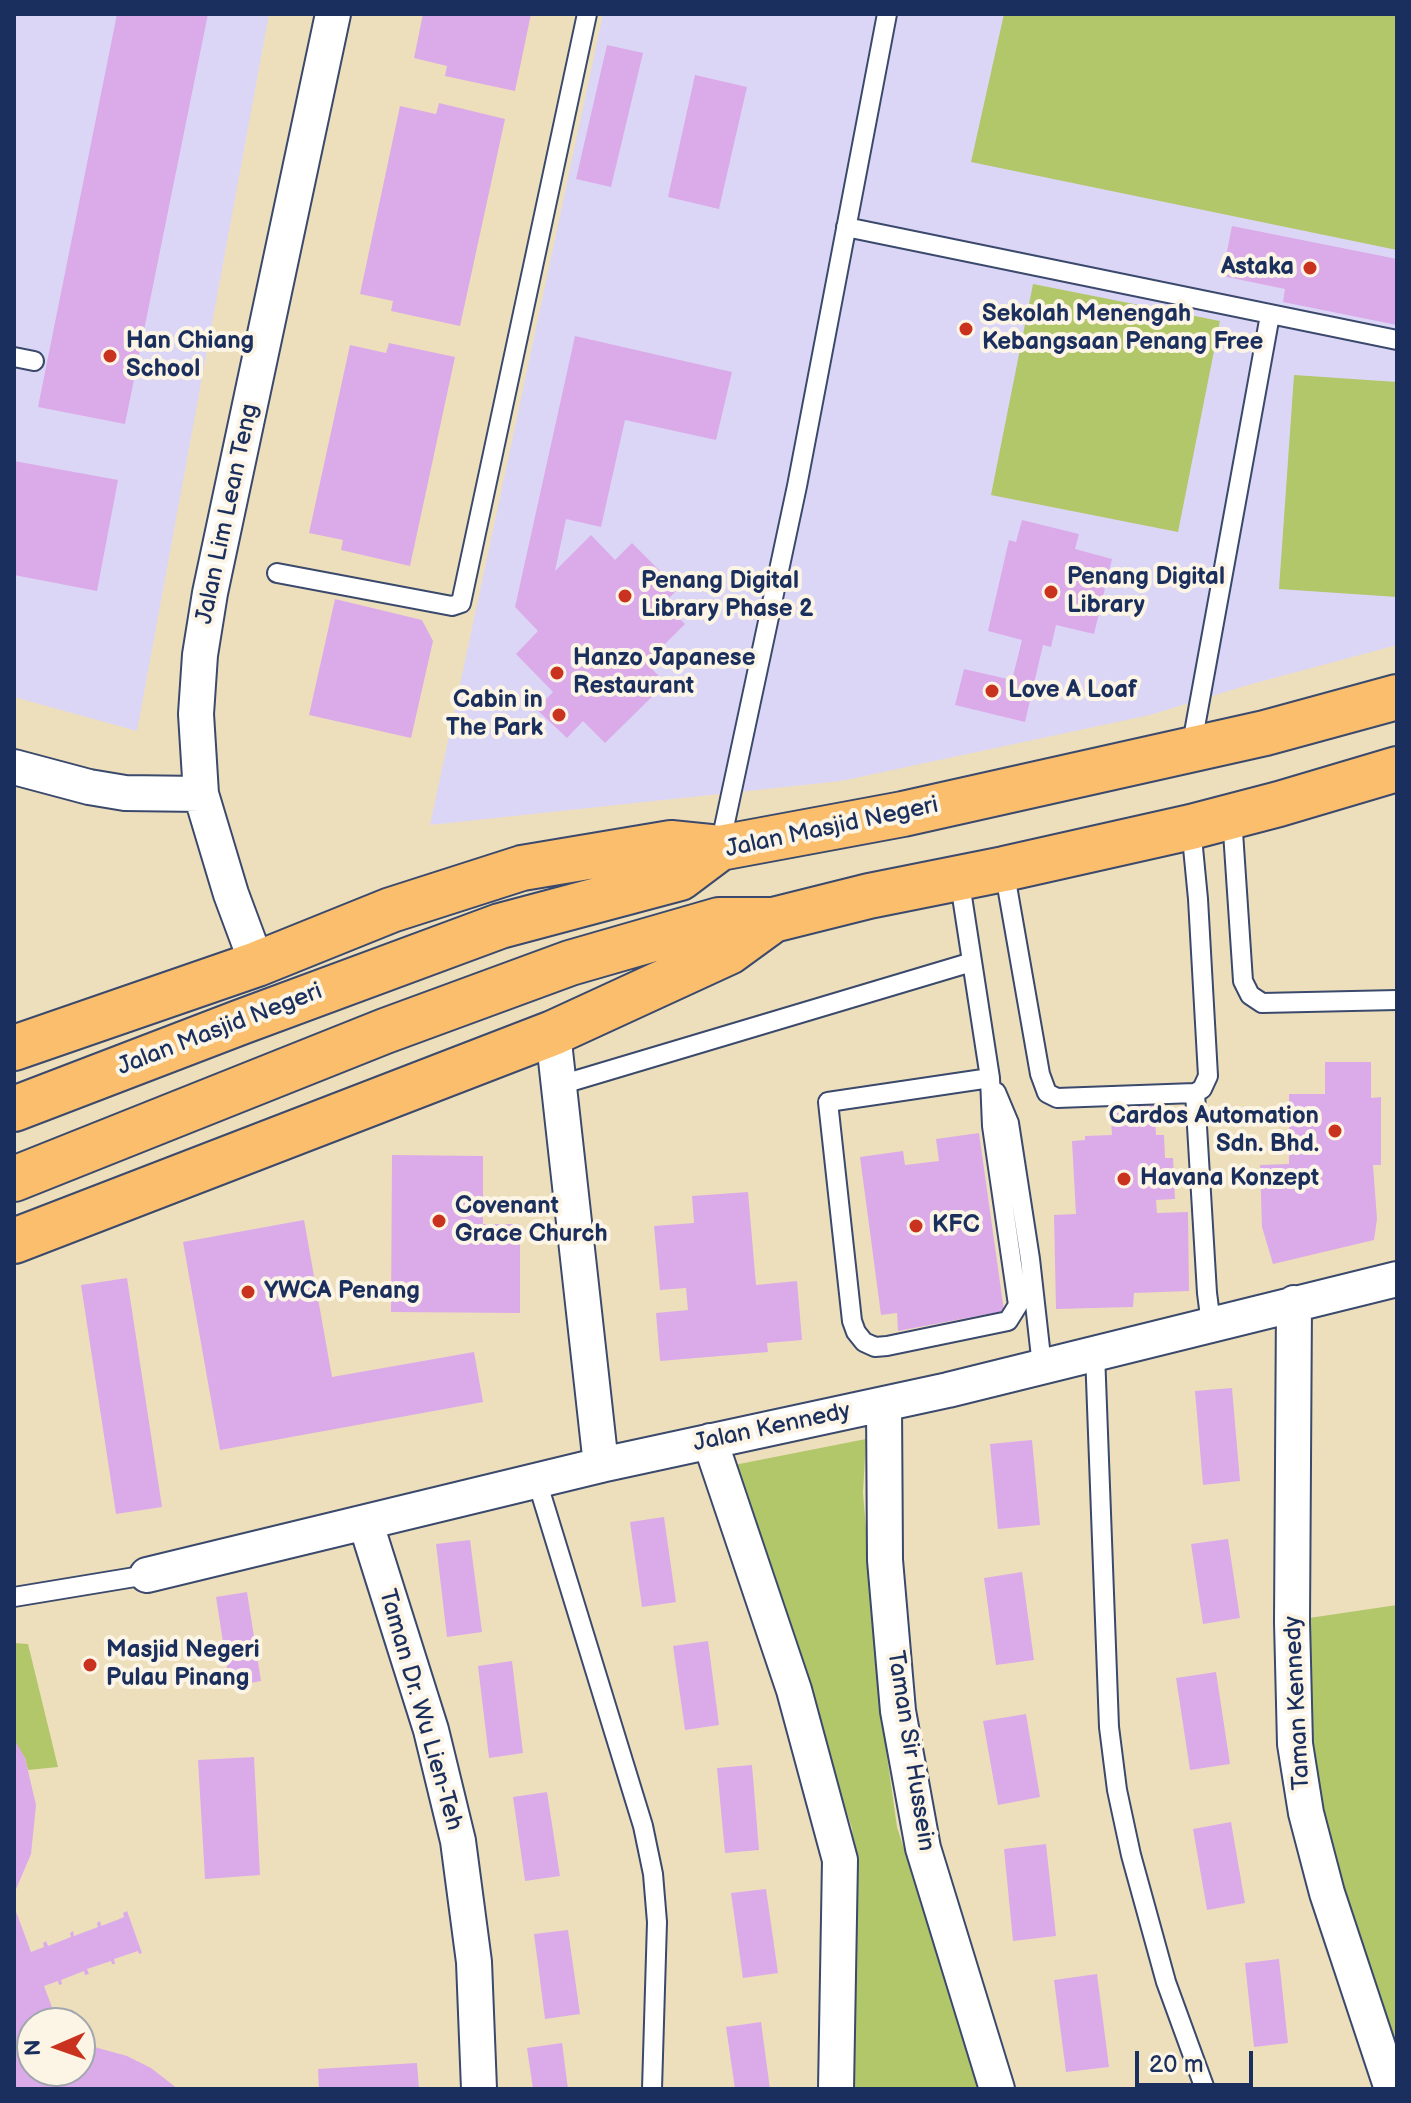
<!DOCTYPE html>
<style>
body{margin:0}
#map{position:relative;width:1411px;height:2103px;overflow:hidden;background:#eddfbc;font-family:"Balsamiq Sans",sans-serif}
canvas{display:block}
.frame{position:absolute;inset:0;border:16px solid #1b2f5e;pointer-events:none}
.north{position:absolute;left:16px;top:2007px;width:80px;height:80px;box-sizing:border-box;background:#fcf5e5;border:2px solid #a2a6af;border-radius:50%;rotate:268deg;font-size:22px;font-weight:700;line-height:32px;text-align:center;color:#1b2f5e}
.north::after{content:'';display:block;margin:auto;width:28px;height:36px;background:#c8321e;clip-path:polygon(50% 0,100% 100%,50% 72%,0 100%)}
.scale{position:absolute;left:1135px;top:2051px;width:118px;height:36px;box-sizing:border-box;border:4px solid #1b2f5e;border-top:0;padding-left:10px;font-size:24px;line-height:28px;white-space:nowrap;color:#1b2f5e;-webkit-text-stroke:6px #fcf5e5;paint-order:stroke}
</style>
<div id="map">
<canvas width="1411" height="2103"></canvas>
<div class="frame"></div>
<div class="north">N</div>
<div class="scale">20 m</div>
</div>
<script>
const ctx = document.querySelector('canvas').getContext('2d');
ctx.lineJoin = 'round';
function fill(path, color) {
  ctx.fillStyle = color;
  ctx.fill(path, 'evenodd');
}
function shape(rows) {
  const path = new Path2D();
  for (const r of rows) {
    path.moveTo(r[0], r[1]);
    for (let i = 2; i < r.length; i += 2) path.lineTo(r[i], r[i + 1]);
  }
  return path;
}
function trace(path, color, width, dash) {
  ctx.strokeStyle = color;
  ctx.lineWidth = width;
  ctx.lineCap = dash ? 'butt' : 'round';
  ctx.setLineDash(dash || []);
  ctx.stroke(path);
}
function drawText(font, color, halo, rows, align = 'center') {
  ctx.font = font + ' "Balsamiq Sans",sans-serif';
  ctx.lineWidth = 8;
  ctx.setLineDash([]);
  ctx.textBaseline = 'middle';
  ctx.strokeStyle = halo;
  ctx.fillStyle = color;
  for (const [text, x, y, turn = 0] of rows) {
    ctx.save();
    ctx.translate(x, y);
    ctx.rotate((+turn || 0) * Math.PI / 180);
    ctx.textAlign = isNaN(turn) ? turn : align;
    if (halo) ctx.strokeText(text, 0, 0);
    ctx.fillText(text, 0, 0);
    ctx.restore();
  }
}
fill(shape([
 [14,14,269,14,137,731,14,697],
 [603,14,1397,14,1397,645,1248,685,1150,715,841,781,430,825]
]), '#dcd6f6');
fill(shape([
 [1004,14,1397,14,1397,250,971,162],
 [1033,284,1220,321,1178,532,991,495],
 [1294,375,1397,382,1397,597,1279,589],
 [866,1439,863,1493,883,1728,897,1827,980,2089,848,2089,849,1965,857,1880,852,1828,729,1466],
 [1397,1605,1397,2060,1324,1830,1309,1738,1308,1693,1309,1618],
 [14,1643,28,1644,58,1767,28,1770,25,1758,14,1744]
]), '#b2c66a');
fill(shape([
 [117,14,208,14,125,424,38,407],
 [423,14,531,14,515,91,445,76,447,66,414,58],
 [607,45,643,53,611,187,576,179],
 [695,75,747,87,719,209,668,197],
 [439,103,505,119,460,326,391,311,393,301,360,294,400,106,436,114],
 [1232,226,1397,259,1397,325,1283,302,1285,289,1222,276],
 [575,336,732,372,716,440,625,420,601,527,566,519,555,571,591,535,615,560,632,543,678,589,664,603,685,624,646,663,666,683,605,743,583,721,567,738,536,709,553,692,516,654,538,631,515,607],
 [389,343,455,357,410,566,341,550,343,540,309,533,350,345,386,353],
 [14,461,118,480,97,591,14,575],
 [1022,520,1079,534,1075,549,1112,559,1094,634,1056,625,1051,647,1043,645,1025,722,955,705,964,669,1012,680,1022,640,988,631,1009,540,1016,542],
 [335,599,422,620,433,641,411,738,309,715],
 [1325,1062,1371,1062,1371,1098,1381,1097,1381,1165,1373,1165,1377,1219,1374,1240,1273,1264,1262,1227,1260,1165,1289,1164,1289,1094,1325,1094],
 [1154,1104,1156,1135,1164,1135,1165,1158,1173,1158,1175,1199,1156,1200,1157,1213,1188,1212,1189,1291,1134,1293,1133,1307,1056,1309,1054,1215,1076,1214,1072,1141,1085,1140,1085,1136,1112,1135,1110,1106],
 [979,1133,1004,1311,898,1331,897,1313,881,1315,860,1157,903,1151,905,1165,939,1161,936,1139],
 [392,1155,483,1156,483,1224,520,1224,520,1313,391,1312],
 [748,1192,756,1285,797,1281,802,1340,767,1343,768,1352,660,1361,656,1313,688,1310,686,1288,660,1290,654,1226,694,1223,692,1196],
 [304,1220,332,1377,474,1352,483,1402,220,1450,183,1242],
 [127,1278,162,1507,116,1514,81,1285],
 [1232,1388,1240,1481,1203,1485,1195,1391],
 [1032,1440,1040,1525,998,1529,990,1444],
 [664,1517,676,1602,642,1607,630,1522],
 [1228,1539,1240,1618,1203,1624,1191,1544],
 [470,1540,482,1632,447,1637,436,1544],
 [1022,1572,1034,1660,996,1665,984,1578],
 [247,1592,261,1681,230,1687,216,1597],
 [708,1641,719,1725,685,1730,673,1646],
 [512,1661,523,1753,489,1758,478,1666],
 [1216,1672,1230,1764,1190,1770,1176,1678],
 [1026,1714,1040,1797,998,1805,983,1721],
 [14,1739,25,1758,36,1805,31,1854,14,1894],
 [254,1757,260,1875,205,1879,198,1760],
 [752,1765,759,1850,725,1853,717,1768],
 [547,1792,560,1876,525,1881,513,1797],
 [1231,1822,1245,1903,1207,1910,1193,1829],
 [1046,1844,1056,1936,1013,1941,1004,1849],
 [766,1889,778,1973,743,1978,731,1893],
 [14,1906,31,1952,44,1947,43,1943,46,1941,48,1946,71,1937,70,1933,73,1931,74,1936,98,1927,97,1923,100,1921,101,1926,117,1920,124,1917,123,1913,127,1911,142,1953,139,1954,138,1951,114,1959,115,1964,112,1964,111,1961,87,1969,89,1974,85,1975,84,1971,61,1980,62,1984,59,1985,58,1981,44,1986,58,2023,32,2023,32,2071,80,2071,80,2043,127,2056,151,2068,178,2089,14,2089],
 [568,1930,580,2014,545,2019,534,1934],
 [1279,1959,1288,2043,1254,2047,1245,1963],
 [1097,1974,1109,2067,1066,2072,1054,1980],
 [761,2022,770,2089,735,2089,726,2027],
 [562,2043,568,2089,533,2089,527,2048],
 [417,2063,419,2089,319,2089,318,2069]
]), '#dbabe9');
const lane = shape([
 [846,227,1397,340],
 [14,357,34,361],
 [277,573,452,606,461,603,587,14],
 [1191,749,1270,315],
 [1232,817,1243,981,1250,995,1262,1003,1397,1000],
 [720,846,797,486,887,14],
 [1004,869,1040,1074,1047,1093,1057,1098,1195,1093,1202,1089,1208,1076,1198,899,1191,827],
 [959,877,990,1078,992,1126,1018,1305,1008,1321,887,1346,875,1347,864,1342,856,1332,852,1321,828,1102,990,1078],
 [560,1085,972,962],
 [996,1092,1009,1123,1030,1259,1042,1366],
 [1195,1093,1207,1293,1211,1324],
 [1095,1353,1109,1727,1117,1790,1131,1855,1166,1982,1205,2089],
 [537,1481,643,1826,653,1874,657,1922,652,2089],
 [14,1597,147,1575]
]);
const street = shape([
 [14,767,89,787,125,793,201,794],
 [257,964,231,894,201,794,196,714,200,655,210,593,333,14],
 [553,1033,601,1465],
 [1294,1303,1292,1622,1295,1744,1306,1813,1327,1893,1392,2089],
 [884,1404,885,1560,898,1711,923,1848,997,2089],
 [710,1441,794,1690,840,1860,836,2089],
 [366,1524,431,1730,458,1841,474,1962,479,2089],
 [147,1575,601,1465,948,1390,1397,1279]
]);
const highway = shape([
 [14,1048,257,964,391,910,522,868,671,843,720,848],
 [14,1109,241,1022,500,926,680,878,720,848,903,814,1265,733,1397,697],
 [14,1179,385,1031,570,963,719,920,773,920,869,896,1004,869,1191,827,1279,804,1397,769],
 [14,1241,553,1033,729,952,773,920]
]);
trace(lane, '#3a496c', 22);
trace(street, '#3a496c', 38);
trace(highway, '#3a496c', 48);
trace(lane, '#fff', 18);
trace(street, '#fff', 34);
trace(highway, '#fabe6d', 44);
for (const [x, y, r, color] of [
 [1310,268,8,"#c8321e"],
 [966,329,8,"#c8321e"],
 [110,356,8,"#c8321e"],
 [1051,592,8,"#c8321e"],
 [625,596,8,"#c8321e"],
 [557,673,8,"#c8321e"],
 [992,691,8,"#c8321e"],
 [559,715,8,"#c8321e"],
 [1335,1131,8,"#c8321e"],
 [1124,1179,8,"#c8321e"],
 [439,1221,8,"#c8321e"],
 [916,1226,8,"#c8321e"],
 [248,1292,8,"#c8321e"],
 [90,1665,8,"#c8321e"]
]) {
  const dot = new Path2D();
  dot.arc(x, y, r, 0, 2 * Math.PI);
  ctx.fillStyle = color;
  ctx.fill(dot);
  trace(dot, '#fcf5e5', 3);
}
drawText('bold 24px', '#1b2f5e', '#fcf5e5', [
 ["Astaka",1294,268,"right"],
 ["Sekolah Menengah",982,315],
 ["Kebangsaan Penang Free",982,343],
 ["Han Chiang",126,342],
 ["School",126,370],
 ["Penang Digital",1067,578],
 ["Library",1067,606],
 ["Penang Digital",641,582],
 ["Library Phase 2",641,610],
 ["Hanzo Japanese",573,659],
 ["Restaurant",573,687],
 ["Love A Loaf",1008,691],
 ["Cabin in",543,701,"right"],
 ["The Park",543,729,"right"],
 ["Cardos Automation",1319,1117,"right"],
 ["Sdn. Bhd.",1319,1145,"right"],
 ["Havana Konzept",1140,1179],
 ["Covenant",455,1207],
 ["Grace Church",455,1235],
 ["KFC",932,1226],
 ["YWCA Penang",264,1292],
 ["Masjid Negeri",106,1651],
 ["Pulau Pinang",106,1679]
], 'left');
drawText('24px', '#1b2f5e', '#fcf5e5', [
 ["Jalan Lim Lean Teng",228,514,-78],
 ["Jalan Masjid Negeri",832,828,-12],
 ["Jalan Masjid Negeri",220,1030,-21],
 ["Jalan Kennedy",772,1428,-12],
 ["Taman Kennedy",1298,1703,-93],
 ["Taman Dr. Wu Lien-Teh",420,1710,74],
 ["Taman Sir Hussein",910,1751,81]
]);
</script>
